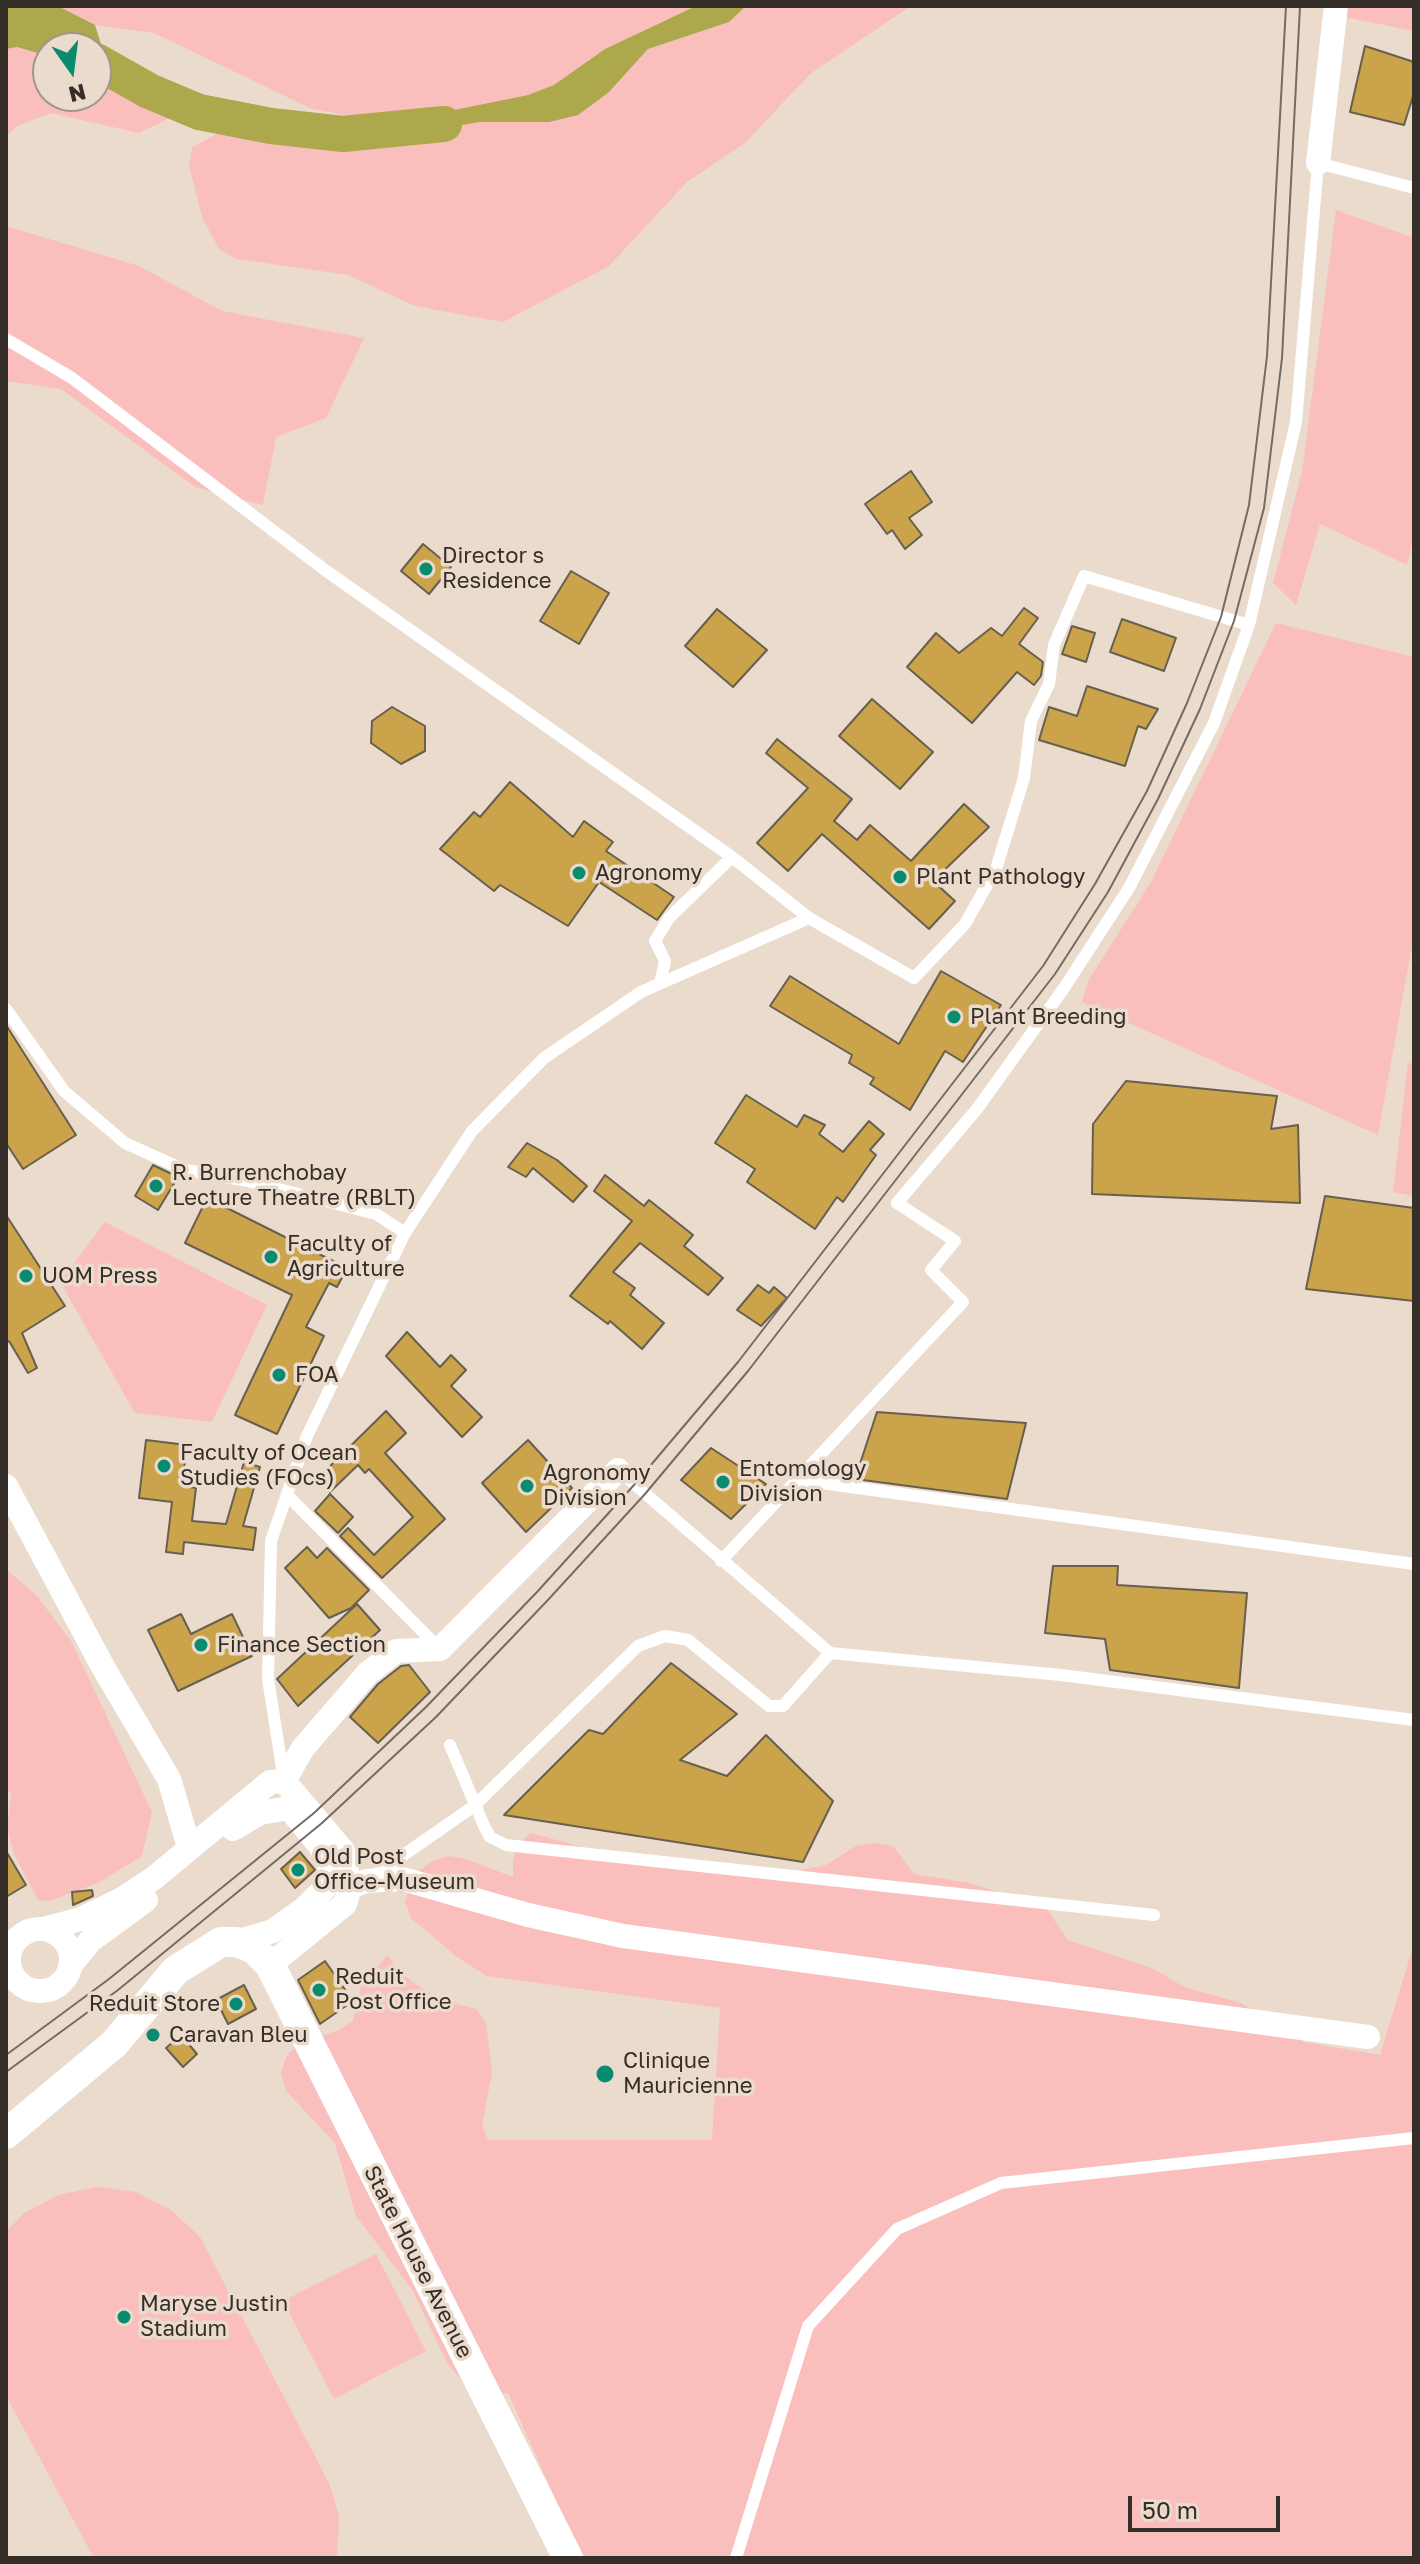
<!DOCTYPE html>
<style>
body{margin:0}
#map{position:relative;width:1420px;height:2564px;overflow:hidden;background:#ebdbcc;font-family:"Golos Text",sans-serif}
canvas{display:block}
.frame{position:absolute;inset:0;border:8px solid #352e29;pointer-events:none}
.north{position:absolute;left:32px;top:32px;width:80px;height:80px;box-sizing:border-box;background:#ebdbcc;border:2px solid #a2968b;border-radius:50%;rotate:166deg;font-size:22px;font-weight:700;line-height:32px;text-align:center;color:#352e29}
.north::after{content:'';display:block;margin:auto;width:28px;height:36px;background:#098b70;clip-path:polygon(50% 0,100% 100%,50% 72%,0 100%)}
.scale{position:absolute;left:1128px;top:2496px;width:152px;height:36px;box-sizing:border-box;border:4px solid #352e29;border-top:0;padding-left:10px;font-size:24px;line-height:28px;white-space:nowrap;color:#352e29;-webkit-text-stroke:6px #ebdbcc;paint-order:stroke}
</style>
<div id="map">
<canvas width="1420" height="2564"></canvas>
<div class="frame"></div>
<div class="north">N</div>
<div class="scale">50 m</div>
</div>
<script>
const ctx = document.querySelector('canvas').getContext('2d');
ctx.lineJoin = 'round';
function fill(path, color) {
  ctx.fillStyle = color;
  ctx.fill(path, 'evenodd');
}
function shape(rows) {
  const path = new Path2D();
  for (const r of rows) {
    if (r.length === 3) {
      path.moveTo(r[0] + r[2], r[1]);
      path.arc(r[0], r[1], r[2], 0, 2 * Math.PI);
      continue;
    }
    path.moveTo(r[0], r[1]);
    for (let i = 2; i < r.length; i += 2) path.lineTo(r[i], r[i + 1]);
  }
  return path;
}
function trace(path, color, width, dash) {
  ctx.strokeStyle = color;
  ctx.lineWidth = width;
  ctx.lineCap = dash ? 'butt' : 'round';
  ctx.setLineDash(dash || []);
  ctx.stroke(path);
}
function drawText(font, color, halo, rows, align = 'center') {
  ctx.font = font + ' "Golos Text",sans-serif';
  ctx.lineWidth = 7;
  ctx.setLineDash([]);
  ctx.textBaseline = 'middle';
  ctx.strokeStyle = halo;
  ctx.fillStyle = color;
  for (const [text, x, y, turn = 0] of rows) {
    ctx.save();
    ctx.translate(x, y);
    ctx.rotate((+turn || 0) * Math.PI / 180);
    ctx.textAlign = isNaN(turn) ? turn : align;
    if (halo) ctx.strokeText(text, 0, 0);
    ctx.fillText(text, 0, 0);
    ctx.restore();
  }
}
fill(shape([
 [58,6,696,6,605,49,554,85,528,95,390,123,312,109,154,33,95,25],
 [746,6,911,6,810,74,746,142,687,182,609,266,503,322,415,306,348,275,237,259,220,250,203,220,189,166,192,147,236,124,333,141,480,122,549,122,609,92,648,49,729,22],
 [1337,6,1414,6,1414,31,1335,15],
 [17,47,48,56,48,96,96,96,96,74,115,72,168,81,184,111,139,133,51,113,17,126,6,136,6,49],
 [1336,210,1414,238,1414,535,1407,565,1320,524,1296,605,1273,583,1302,472],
 [6,226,139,266,222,311,364,338,326,418,276,437,263,505,195,487,61,389,6,381],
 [1276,623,1414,657,1414,934,1378,1135,1082,1002,1088,981,1151,882],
 [1408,1063,1414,1064,1414,1196,1393,1192],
 [105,1222,267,1305,212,1422,135,1413,60,1282],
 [6,1569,37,1596,71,1641,152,1812,142,1856,98,1883,49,1901,38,1900,13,1852,7,1827,11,1796,6,1785],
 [531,1833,600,1852,793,1872,826,1865,856,1846,874,1843,893,1846,914,1874,970,1883,1046,1908,1068,1940,1154,1969,1184,1987,1238,2002,1300,2033,1303,2042,1380,2055,1414,1944,1414,2558,582,2558,508,2393,489,2396,465,2384,447,2363,413,2291,356,2216,335,2143,287,2092,281,2074,286,2057,298,2044,339,2030,353,2021,361,1987,388,1955,397,1970,414,1983,444,2001,476,2009,486,2022,492,2074,482,2125,488,2140,712,2140,720,2008,487,1976,457,1957,411,1918,405,1902,410,1886,419,1871,434,1860,449,1856,466,1859,513,1877,513,1860,519,1844],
 [97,2187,136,2192,171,2210,200,2237,329,2483,339,2515,337,2558,94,2558,6,2396,6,2232,23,2214,58,2195],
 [376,2254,426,2351,334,2399,283,2301]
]), '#fabebd');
fill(shape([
 [21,6,58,6,95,25,103,50,116,63,115,72,96,74,96,48,48,48,48,56,17,47,6,49,6,36],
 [696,6,746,6,729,22,648,49,609,92,578,115,549,122,480,122,425,131,397,132,390,123,528,95,554,85,605,49]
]), '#aca84b');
trace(shape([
 [6,10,73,48],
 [96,61,149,91,199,112,271,126,343,134,444,124]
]), '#aca84b', 36);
const building = shape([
 [1365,46,1414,62,1414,93,1404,125,1350,112,1365,46],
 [911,471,932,502,909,518,922,535,905,549,892,530,887,534,865,504,911,471],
 [423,544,451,567,429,594,401,571,423,544],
 [571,571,609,593,579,644,540,621,571,571],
 [1024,608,1038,618,1019,644,1043,662,1041,676,1034,685,1017,672,972,723,907,667,936,633,959,653,991,628,1002,636,1024,608],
 [717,609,767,650,733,687,685,646,717,609],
 [1122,619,1176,638,1164,671,1110,652,1122,619],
 [1072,626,1095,633,1086,662,1062,654,1072,626],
 [1087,686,1158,709,1146,729,1138,726,1125,766,1039,740,1049,707,1077,716,1087,686],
 [872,699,933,752,900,789,839,736,872,699],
 [392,707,425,726,425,751,401,764,371,743,372,721,392,707],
 [777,739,852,799,834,821,857,840,870,825,911,861,964,804,989,827,933,881,955,901,929,929,822,834,788,871,757,843,808,788,766,753,777,739],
 [510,782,573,837,584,821,613,842,606,851,674,897,657,920,599,882,568,926,500,885,494,891,440,849,474,812,480,817,510,782],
 [941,971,1001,1005,963,1062,945,1051,910,1110,870,1084,874,1078,849,1063,852,1055,770,1006,790,976,899,1044,941,971],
 [6,1025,76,1135,23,1169,6,1143,6,1025],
 [1126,1081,1277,1096,1271,1129,1298,1125,1300,1203,1092,1194,1093,1124,1126,1081],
 [746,1095,797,1127,804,1115,825,1125,819,1134,843,1152,869,1121,884,1134,870,1150,876,1155,843,1202,837,1197,815,1229,747,1182,755,1169,715,1143,746,1095],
 [527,1143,557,1160,587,1186,573,1202,533,1168,526,1177,508,1167,527,1143],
 [153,1165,178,1177,158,1210,135,1196,153,1165],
 [605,1175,644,1206,649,1200,693,1235,684,1246,723,1278,708,1295,640,1243,613,1272,635,1288,630,1295,664,1323,642,1349,610,1321,608,1324,570,1296,632,1221,594,1191,605,1175],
 [1325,1196,1414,1208,1414,1301,1306,1289,1325,1196],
 [207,1198,347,1268,337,1287,329,1283,306,1327,324,1336,277,1434,235,1415,292,1295,185,1243,207,1198],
 [6,1215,65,1306,22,1333,37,1368,28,1373,9,1341,6,1343,6,1215],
 [758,1285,769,1293,774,1287,787,1298,761,1326,737,1310,758,1285],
 [407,1332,440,1367,451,1355,466,1370,451,1386,482,1417,462,1437,386,1356,407,1332],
 [386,1411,406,1433,385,1453,445,1519,382,1578,340,1536,348,1528,374,1555,413,1517,369,1469,365,1473,358,1465,330,1492,317,1479,386,1411],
 [877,1412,1026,1423,1007,1499,855,1479,877,1412],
 [146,1440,187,1445,182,1486,196,1488,192,1521,226,1524,244,1462,260,1467,243,1526,256,1528,253,1550,184,1542,183,1554,166,1552,172,1502,139,1498,146,1440],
 [528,1440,572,1488,526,1532,482,1483,528,1440],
 [711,1448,766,1484,731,1519,681,1480,711,1448],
 [330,1494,353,1517,338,1533,315,1511,330,1494],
 [307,1547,317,1558,327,1548,369,1590,351,1608,329,1618,285,1568,307,1547],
 [1053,1566,1118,1566,1117,1585,1247,1593,1239,1688,1110,1670,1105,1639,1045,1633,1053,1566],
 [357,1604,380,1630,298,1706,277,1679,357,1604],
 [181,1614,191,1634,232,1614,252,1656,178,1691,148,1630,181,1614],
 [671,1663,737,1714,680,1760,727,1776,766,1735,833,1801,803,1862,504,1815,589,1730,603,1734,671,1663],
 [409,1665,430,1692,378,1743,350,1717,378,1684,401,1666,409,1665],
 [6,1851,26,1885,6,1897,6,1851],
 [300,1852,315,1870,295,1888,281,1869,300,1852],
 [92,1890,93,1896,73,1905,72,1892,92,1890],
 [325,1961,353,2001,320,2024,298,1980,325,1961],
 [244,1985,256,2009,228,2024,216,2000,244,1985],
 [181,2035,197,2054,183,2067,166,2048,181,2035]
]);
fill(building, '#caa34b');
trace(building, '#675f4f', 2);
trace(shape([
 [6,339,72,378,325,570,732,857,809,918,914,978,965,924,996,869,1024,778,1031,721,1049,684,1054,645,1084,576,1249,625,1214,723,1129,888,1064,988,977,1109,897,1203,955,1241,931,1270,963,1302,721,1561],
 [1249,625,1296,422,1318,163,1414,188],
 [660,983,665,961,655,941,669,918,732,857],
 [6,1009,64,1091,125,1143,185,1170,248,1181,376,1214,405,1233],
 [618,1470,830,1653],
 [799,1480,1414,1564],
 [287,1495,440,1649],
 [450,1745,485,1828,490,1837,506,1845,1154,1915],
 [283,1774,268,1679,271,1541,307,1436,405,1233,472,1131,544,1058,641,992,809,918],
 [372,1877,474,1806,638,1646,665,1636,688,1640,769,1706,783,1706,830,1653,1061,1675,1414,1720],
 [736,2558,808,2326,897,2229,1001,2183,1414,2138]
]), '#fff', 12);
trace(shape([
 [1318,163,1336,6],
 [6,1486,103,1667,169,1779,189,1847],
 [284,1781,303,1748,368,1673,396,1651,440,1649,618,1470],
 [233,1829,260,1813,289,1808,320,1846,329,1861,330,1872,324,1889,305,1908,273,1931,236,1942],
 [350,1887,366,1881,403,1879,528,1915,623,1936,1368,2037],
 [40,1960,31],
 [43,1929,81,1919,122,1899,154,1878,270,1782,284,1781,343,1851,350,1887,345,1904,270,1965],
 [70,1966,90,1941,146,1900]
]), '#fff', 24);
trace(shape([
 [6,2134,114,2044,176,1970,221,1942,236,1942,253,1948,270,1965,568,2558]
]), '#fff', 30);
trace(shape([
 [6,2055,109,1979,314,1813,426,1707,537,1592,634,1485,738,1362,1043,966,1095,884,1147,791,1187,703,1221,617,1249,505,1267,356,1286,6],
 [6,2072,118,1990,322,1823,436,1717,547,1601,645,1494,748,1371,1055,974,1108,892,1158,799,1200,709,1234,621,1264,508,1282,358,1300,6]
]), '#756b62', 2);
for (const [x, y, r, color] of [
 [426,569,8,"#098b70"],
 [579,873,8,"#098b70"],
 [900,877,8,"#098b70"],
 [954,1017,8,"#098b70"],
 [156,1186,8,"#098b70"],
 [271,1257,8,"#098b70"],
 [26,1276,8,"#098b70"],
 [279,1375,8,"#098b70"],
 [164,1466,8,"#098b70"],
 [723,1482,8,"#098b70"],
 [527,1486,8,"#098b70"],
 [201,1645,8,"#098b70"],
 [298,1870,8,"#098b70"],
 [319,1990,8,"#098b70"],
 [236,2004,8,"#098b70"],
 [153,2035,8,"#098b70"],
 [605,2074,10,"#098b70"],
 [124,2317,8,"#098b70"]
]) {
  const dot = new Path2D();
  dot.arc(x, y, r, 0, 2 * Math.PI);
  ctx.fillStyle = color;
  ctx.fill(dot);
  trace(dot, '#ebdbcc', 3);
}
drawText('22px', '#352e29', '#ebdbcc', [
 ["Director s",442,556],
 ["Residence",442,581],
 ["Agronomy",595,873],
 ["Plant Pathology",916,877],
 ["Plant Breeding",970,1017],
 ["R. Burrenchobay",172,1173],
 ["Lecture Theatre (RBLT)",172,1198],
 ["Faculty of",287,1244],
 ["Agriculture",287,1269],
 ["UOM Press",42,1276],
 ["FOA",295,1375],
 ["Faculty of Ocean",180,1453],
 ["Studies (FOcs)",180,1478],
 ["Entomology",739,1469],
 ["Division",739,1494],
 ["Agronomy",543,1473],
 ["Division",543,1498],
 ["Finance Section",217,1645],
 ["Old Post",314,1857],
 ["Office-Museum",314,1882],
 ["Reduit",335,1977],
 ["Post Office",335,2002],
 ["Reduit Store",220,2004,"right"],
 ["Caravan Bleu",169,2035],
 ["Clinique",623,2061],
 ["Mauricienne",623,2086],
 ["Maryse Justin",140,2304],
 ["Stadium",140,2329]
], 'left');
drawText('22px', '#352e29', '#ebdbcc', [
 ["State House Avenue",418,2262,63]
]);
</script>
